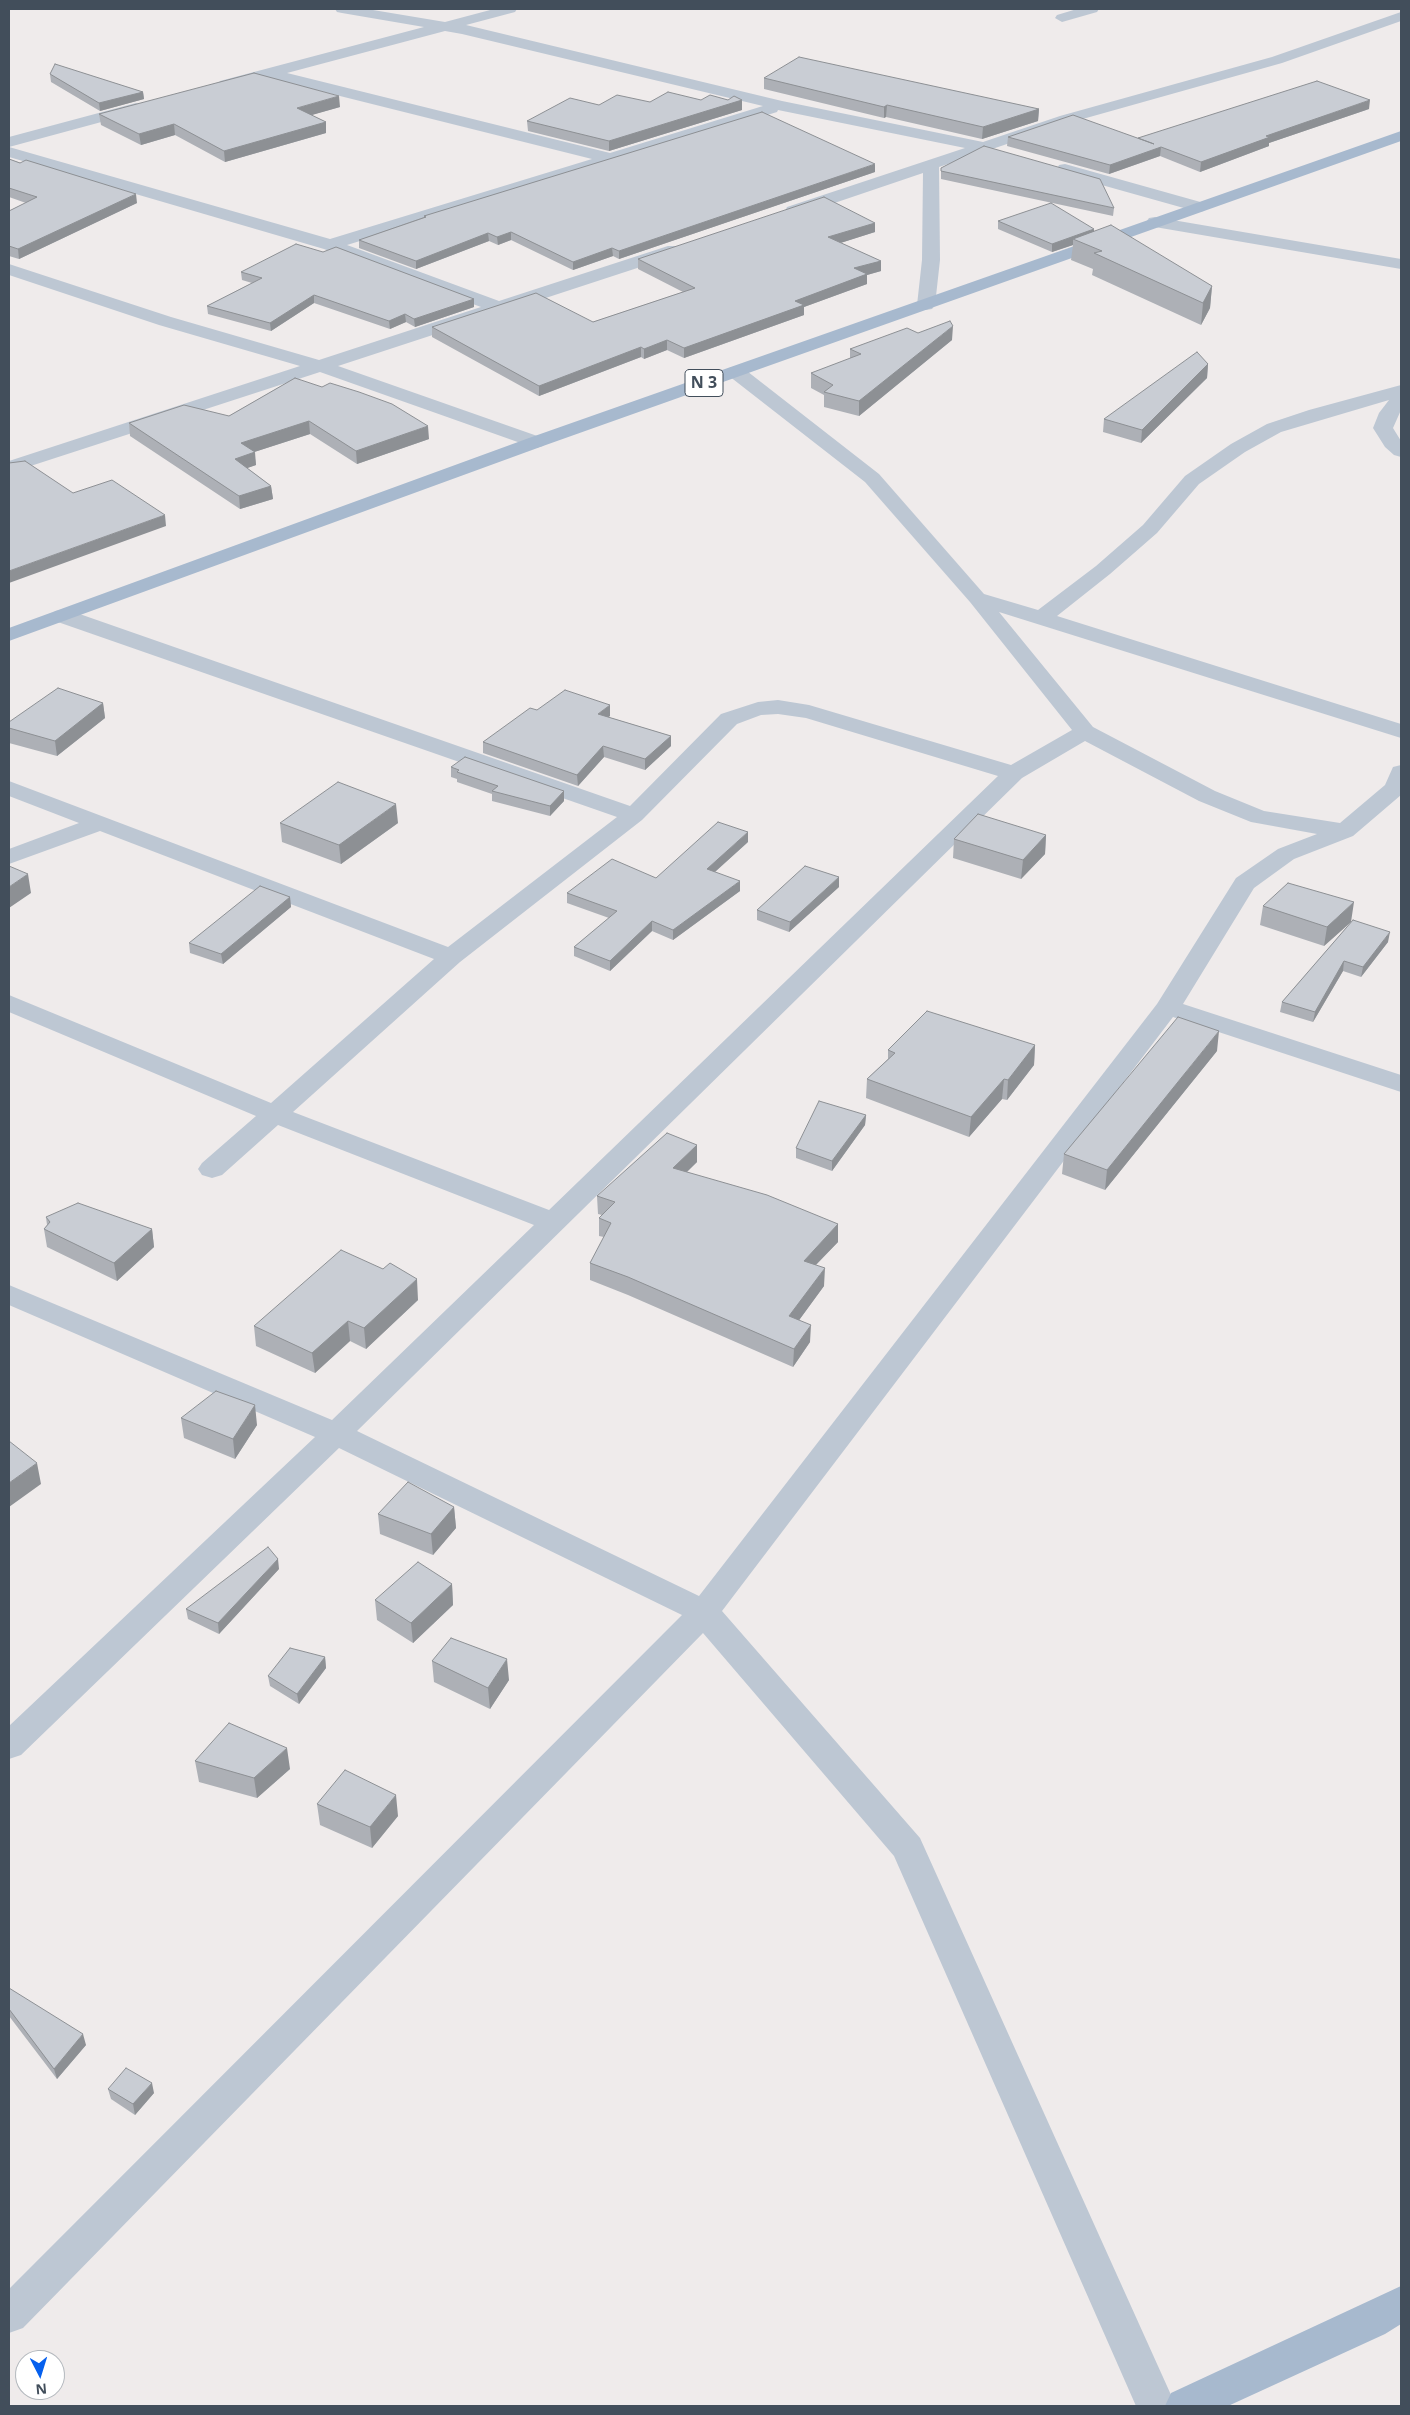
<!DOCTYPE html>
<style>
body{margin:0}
#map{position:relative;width:1410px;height:2415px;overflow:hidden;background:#efebeb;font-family:"Noto Sans",sans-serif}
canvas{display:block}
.frame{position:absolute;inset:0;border:10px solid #424e5b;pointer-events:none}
.north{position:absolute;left:15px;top:2350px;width:50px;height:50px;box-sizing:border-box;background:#fff;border:1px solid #b3b8bd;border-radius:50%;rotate:175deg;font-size:14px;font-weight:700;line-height:20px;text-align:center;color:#424e5b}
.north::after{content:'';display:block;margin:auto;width:18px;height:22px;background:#0660ee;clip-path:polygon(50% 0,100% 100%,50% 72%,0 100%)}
</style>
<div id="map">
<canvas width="1410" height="2415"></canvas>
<div class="frame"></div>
<div class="north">N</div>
</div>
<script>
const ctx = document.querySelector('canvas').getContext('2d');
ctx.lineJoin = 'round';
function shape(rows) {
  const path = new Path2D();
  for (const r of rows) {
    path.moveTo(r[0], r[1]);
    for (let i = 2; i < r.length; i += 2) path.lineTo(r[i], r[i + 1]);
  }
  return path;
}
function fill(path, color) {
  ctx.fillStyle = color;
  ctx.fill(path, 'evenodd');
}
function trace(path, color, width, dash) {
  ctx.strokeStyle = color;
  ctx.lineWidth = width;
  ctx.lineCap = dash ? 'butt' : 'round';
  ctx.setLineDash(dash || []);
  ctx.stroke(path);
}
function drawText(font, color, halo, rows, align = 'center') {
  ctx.font = font + ' "Noto Sans",sans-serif';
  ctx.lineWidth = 4;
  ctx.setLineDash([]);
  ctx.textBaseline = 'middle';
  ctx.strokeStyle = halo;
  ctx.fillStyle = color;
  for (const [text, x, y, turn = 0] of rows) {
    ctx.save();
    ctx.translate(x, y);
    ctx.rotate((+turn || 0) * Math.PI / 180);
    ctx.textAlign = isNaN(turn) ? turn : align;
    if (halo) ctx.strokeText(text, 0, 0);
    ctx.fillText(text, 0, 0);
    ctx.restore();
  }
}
fill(shape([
 [335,9,367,9,445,22,494,9,517,9,515,12,466,25,782,101,983,142,1060,116,1272,57,1401,12,1401,21,1282,63,1072,122,939,167,940,260,935,305,932,309,926,310,920,309,917,305,922,260,923,173,799,215,787,215,785,211,787,207,965,148,778,110,777,112,347,245,499,301,668,246,680,246,683,250,680,254,338,366,543,438,546,442,543,446,536,448,529,446,320,372,9,473,9,461,300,366,159,325,9,275,9,264,171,317,319,360,481,307,324,249,9,157,9,147,330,239,592,159,268,78,226,89,218,84,220,81,424,27,342,13,337,12,335,9],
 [445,31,462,34,763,106,610,153,287,73,445,31],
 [1077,9,1099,9,1097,12,1062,22,1055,18,1057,15,1077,9],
 [136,103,142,105,144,108,142,111,9,147,9,137,136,103],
 [1065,164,1204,203,1206,207,1204,211,1198,212,1059,173,1057,169,1059,165,1065,164],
 [1155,217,1401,259,1401,269,1149,226,1146,222,1149,218,1155,217],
 [736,366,743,368,879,474,984,594,1038,610,1096,566,1143,525,1185,476,1231,444,1267,424,1309,410,1401,385,1401,410,1393,428,1401,441,1401,457,1394,455,1385,447,1373,428,1379,413,1389,400,1281,432,1245,452,1199,484,1157,533,1110,574,1057,616,1401,724,1401,738,999,612,1093,727,1215,791,1264,811,1340,823,1385,785,1393,767,1401,765,1401,795,1353,836,1294,859,1254,888,1183,1004,1401,1075,1401,1092,1173,1017,722,1611,920,1838,1176,2406,1136,2406,894,1856,703,1633,23,2328,9,2333,9,2289,682,1615,339,1448,21,1755,9,1759,9,1726,315,1437,9,1305,9,1285,332,1420,534,1225,278,1125,222,1175,212,1178,202,1175,198,1169,202,1163,256,1116,9,1012,9,995,271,1103,434,959,100,831,9,864,9,849,79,823,9,796,9,781,448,947,617,817,55,621,52,616,55,611,63,610,71,611,630,806,721,714,758,702,778,700,809,705,1011,765,1072,730,970,602,865,482,729,376,727,372,729,368,736,366],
 [778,714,806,718,998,776,549,1210,293,1112,460,962,642,820,737,724,761,715,778,714],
 [1085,741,1199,801,1251,822,1317,834,1278,849,1236,878,1157,1004,699,1596,357,1431,1022,778,1085,741]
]), '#bdc7d3');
fill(shape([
 [1401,131,1401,141,543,446,9,641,9,628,529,438,1401,131],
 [1401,2286,1401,2324,1385,2334,1228,2406,1165,2406,1171,2393,1401,2286]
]), '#a7b9ce');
fill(shape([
 [50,74,143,92,144,99,100,111,51,82],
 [764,78,1039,109,1038,121,982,139,886,117,884,118,764,89],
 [701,100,742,100,742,110,609,151,528,131,527,121,599,105,650,102],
 [340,107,311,115,326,122,326,133,225,162,175,135,141,145,101,125,99,114],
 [1369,109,1269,143,1269,146,1200,172,1160,156,1109,174,1007,146,1008,137,1138,138],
 [9,159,137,203,19,259,9,256,9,211,26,203,9,197],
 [941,168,1114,208,1113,216,941,179],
 [875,172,619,259,613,256,573,270,511,240,498,245,489,241,416,269,359,248,359,240,424,217,424,216],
 [998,221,1094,231,1212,286,1210,308,1201,325,1092,275,1093,269,1071,260,1073,245,1052,252,998,229],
 [875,223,875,232,840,243,881,261,881,271,867,275,867,284,804,307,804,315,684,358,667,350,644,359,641,357,539,396,432,337,432,327,593,322,683,292,638,269,638,259],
 [241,272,474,299,474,307,415,327,406,322,390,329,314,303,271,331,208,314,207,306,252,283,242,280],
 [918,333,952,340,859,416,824,407,824,395,811,388,811,373,850,359,850,349],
 [1208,364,1207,378,1141,443,1103,432,1104,419],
 [295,378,429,439,357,464,310,434,254,452,256,465,247,468,271,486,273,499,240,509,130,436,129,423,229,416],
 [103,703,105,718,57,756,9,743,9,722],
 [537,710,610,716,608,717,671,736,671,746,645,770,604,757,578,786,483,753,483,742],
 [451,767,564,791,564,801,550,816,492,801,492,794,457,782,457,779,451,777],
 [280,823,398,823,341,864,282,842],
 [1046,835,1045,854,1021,879,953,858,954,839],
 [748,842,715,872,740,891,673,940,652,931,610,971,574,956,574,947,609,918,567,903,567,893,656,878],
 [839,887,789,932,757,920,757,910],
 [290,897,291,907,223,964,190,953,189,943],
 [1263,906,1351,922,1324,946,1260,925],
 [1353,920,1388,942,1361,977,1343,971,1313,1022,1280,1012,1282,1002],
 [1035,1045,1034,1065,1007,1100,1002,1099,969,1137,866,1098,867,1079,888,1059,888,1050],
 [1217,1051,1105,1190,1062,1174,1064,1154],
 [866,1115,865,1125,832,1171,796,1158,796,1148],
 [697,1145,697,1162,687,1172,838,1224,838,1242,816,1265,824,1286,799,1320,810,1342,793,1367,628,1295,590,1280,590,1263,604,1237,599,1236,599,1218,602,1215,598,1214,597,1196],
 [46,1217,152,1229,154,1247,117,1281,47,1247,44,1229,47,1225],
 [383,1269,418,1300,366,1349,350,1341,315,1373,256,1346,254,1326],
 [181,1418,257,1425,235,1459,184,1438],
 [454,1507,456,1528,433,1555,380,1534,378,1514],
 [279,1569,219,1634,188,1619,186,1609],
 [452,1584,453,1605,413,1643,377,1620,375,1600],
 [325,1657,326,1668,299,1704,270,1686,268,1676],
 [432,1661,509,1680,490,1709,434,1682],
 [195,1761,290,1769,257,1798,199,1782],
 [317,1804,398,1816,372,1848,320,1825],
 [9,1988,86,2045,57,2079,9,2016],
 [108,2089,154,2093,135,2115,111,2099]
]), '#adb0b6');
fill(shape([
 [143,92,144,99,100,111,99,103],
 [339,96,340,107,298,119,297,108],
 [742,100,742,110,609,151,609,141],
 [1370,100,1369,109,1269,143,1269,146,1200,172,1201,162,1266,136],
 [887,105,886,117,884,118,884,107],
 [1039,109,1038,121,982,139,983,127],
 [326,122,326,133,225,162,224,151],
 [174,124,175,135,141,145,139,134],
 [1161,147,1160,156,1109,174,1110,165],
 [875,164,875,172,619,259,619,251],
 [136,194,137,203,19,259,18,249],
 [875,223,875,232,828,247,828,237],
 [1094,229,1094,237,1073,239,1073,245,1052,252,1052,244],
 [511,232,511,240,498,245,497,237],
 [488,233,489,241,416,269,416,261],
 [612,248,613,256,573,270,573,262],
 [881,261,881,271,867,275,867,284,804,307,804,315,684,358,684,348,795,301,854,268],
 [1212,286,1210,308,1201,325,1203,303],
 [314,295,314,303,271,331,270,323],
 [474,299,474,307,415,327,414,319],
 [405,314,406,322,390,329,389,321],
 [953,326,952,340,859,416,859,401],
 [667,340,667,350,644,359,644,349],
 [641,347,641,357,539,396,539,386],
 [1208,364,1207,378,1141,443,1142,430],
 [309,421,310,434,242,456,241,443],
 [428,426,429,439,357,464,356,451],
 [255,452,256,465,236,472,235,459],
 [271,486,273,499,240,509,239,496],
 [165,515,166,526,9,583,9,571],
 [103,703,105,718,57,756,55,741],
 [610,705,610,716,598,724,598,714],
 [671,736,671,746,645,770,645,759],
 [603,746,604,757,578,786,577,775],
 [564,791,564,801,550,816,550,806],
 [396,804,398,823,341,864,339,845],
 [748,832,748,842,707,879,707,869],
 [1046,835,1045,854,1021,879,1023,860],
 [28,874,31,893,9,908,9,887],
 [839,877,839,887,789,932,790,922],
 [740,881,740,891,673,940,673,930],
 [290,897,291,907,223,964,221,954],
 [1354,902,1351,922,1324,946,1327,927],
 [652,921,652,931,610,971,610,961],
 [1390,932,1388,942,1361,977,1363,967],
 [1344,961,1343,971,1313,1022,1315,1012],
 [1219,1031,1217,1051,1105,1190,1107,1170],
 [1035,1045,1034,1065,1007,1100,1008,1080],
 [1004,1079,1002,1099,969,1137,971,1117],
 [866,1115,865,1125,832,1171,832,1161],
 [697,1145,697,1162,673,1185,673,1168],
 [838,1224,838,1242,803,1278,804,1261],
 [152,1229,154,1247,117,1281,114,1263],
 [825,1268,824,1286,789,1334,789,1316],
 [417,1279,418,1300,366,1349,364,1328],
 [348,1321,350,1341,315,1373,312,1353],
 [811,1325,810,1342,793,1367,794,1349],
 [255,1405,257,1425,235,1459,233,1439],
 [37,1463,41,1484,9,1507,9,1483],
 [454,1507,456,1528,433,1555,431,1534],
 [278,1559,279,1569,219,1634,218,1623],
 [452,1584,453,1605,413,1643,411,1623],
 [325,1657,326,1668,299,1704,297,1694],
 [507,1659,509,1680,490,1709,488,1688],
 [287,1748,290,1769,257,1798,254,1778],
 [396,1795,398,1816,372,1848,370,1827],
 [83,2034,86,2045,57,2079,54,2069],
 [152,2083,154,2093,135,2115,133,2104]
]), '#8d9094');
const building = shape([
 [799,57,1039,109,983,127,887,105,884,107,764,78,799,57],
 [55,64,143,92,99,103,50,74,55,64],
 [254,73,339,96,297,108,326,122,224,151,174,124,139,134,99,114,254,73],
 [1317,81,1370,100,1266,136,1270,137,1201,162,1161,147,1110,165,1008,137,1073,115,1154,144,1138,138,1317,81],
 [668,92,701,100,710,95,728,100,734,96,742,100,609,141,527,121,570,98,599,105,617,95,650,102,668,92],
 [762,112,875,164,619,251,612,248,573,262,511,232,497,237,488,233,416,261,359,240,426,217,424,216,762,112],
 [984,146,1100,179,1114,208,941,171,941,168,984,146],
 [9,159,20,163,26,160,136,194,18,249,9,246,9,211,37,197,9,188,9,159],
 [824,197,875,223,828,237,881,261,854,268,867,274,795,301,804,305,684,348,667,340,644,349,641,347,539,386,432,327,536,293,593,322,695,288,638,259,824,197],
 [1051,203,1094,229,1052,244,998,221,1051,203],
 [1111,225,1212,286,1203,303,1094,253,1102,251,1073,239,1111,225],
 [296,244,323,252,336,247,474,299,414,319,405,314,389,321,314,295,270,323,207,306,262,278,241,272,296,244],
 [950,321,953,326,859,401,824,392,833,385,811,373,861,354,850,349,907,328,918,333,950,321],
 [1197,352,1208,364,1142,430,1104,419,1197,352],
 [295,378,322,387,330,383,359,392,392,404,428,426,356,451,309,421,241,443,255,452,235,459,271,486,239,496,129,423,184,405,229,416,295,378],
 [25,461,73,493,112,480,165,515,9,571,9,463,25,461],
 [58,688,103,703,55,741,9,728,9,722,58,688],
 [565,690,610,705,598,714,671,736,645,759,603,746,577,775,483,742,530,708,537,710,565,690],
 [465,757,564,791,550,806,492,791,498,786,457,772,459,770,451,767,465,757],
 [338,782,396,804,339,845,280,823,338,782],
 [978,814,1046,835,1023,860,954,839,978,814],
 [718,822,748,832,707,869,740,881,673,930,652,921,610,961,574,947,617,911,567,893,612,859,656,878,718,822],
 [9,866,28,874,9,887,9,866],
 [805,866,839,877,790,922,757,910,805,866],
 [1288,883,1354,902,1327,927,1263,906,1288,883],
 [260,886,290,897,221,954,189,943,260,886],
 [1353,920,1390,932,1363,967,1344,961,1315,1012,1282,1002,1353,920],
 [927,1011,1035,1045,1008,1080,1004,1079,971,1117,867,1079,895,1053,888,1050,927,1011],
 [1178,1017,1219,1031,1107,1170,1064,1154,1178,1017],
 [819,1101,866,1115,832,1161,796,1148,819,1101],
 [667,1133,697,1145,673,1168,767,1195,838,1224,804,1261,825,1268,789,1316,811,1325,794,1349,628,1277,590,1263,611,1223,599,1218,615,1202,597,1196,667,1133],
 [78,1203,152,1229,114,1263,44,1229,50,1222,46,1217,78,1203],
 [341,1250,383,1269,390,1263,417,1279,364,1328,348,1321,312,1353,254,1326,341,1250],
 [216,1391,255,1405,233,1439,181,1418,216,1391],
 [9,1441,37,1463,9,1483,9,1441],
 [408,1482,454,1507,431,1534,378,1514,408,1482],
 [268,1547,278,1559,218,1623,186,1609,268,1547],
 [418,1562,452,1584,411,1623,375,1600,418,1562],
 [451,1638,507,1659,488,1688,432,1661,451,1638],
 [290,1648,325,1657,297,1694,268,1676,290,1648],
 [229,1723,287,1748,254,1778,195,1761,229,1723],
 [345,1770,396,1795,370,1827,317,1804,345,1770],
 [9,1988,83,2034,54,2069,9,2009,9,1988],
 [126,2068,152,2083,133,2104,108,2089,126,2068]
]);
fill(building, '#c9cdd4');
trace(building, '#8d9094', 1);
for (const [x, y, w] of [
 [704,383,38]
]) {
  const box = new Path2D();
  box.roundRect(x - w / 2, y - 13.5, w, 27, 4);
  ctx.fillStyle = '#fff';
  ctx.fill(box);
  trace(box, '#424e5b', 1);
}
drawText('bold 16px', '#424e5b', null, [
 ["N 3",704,383]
]);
</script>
